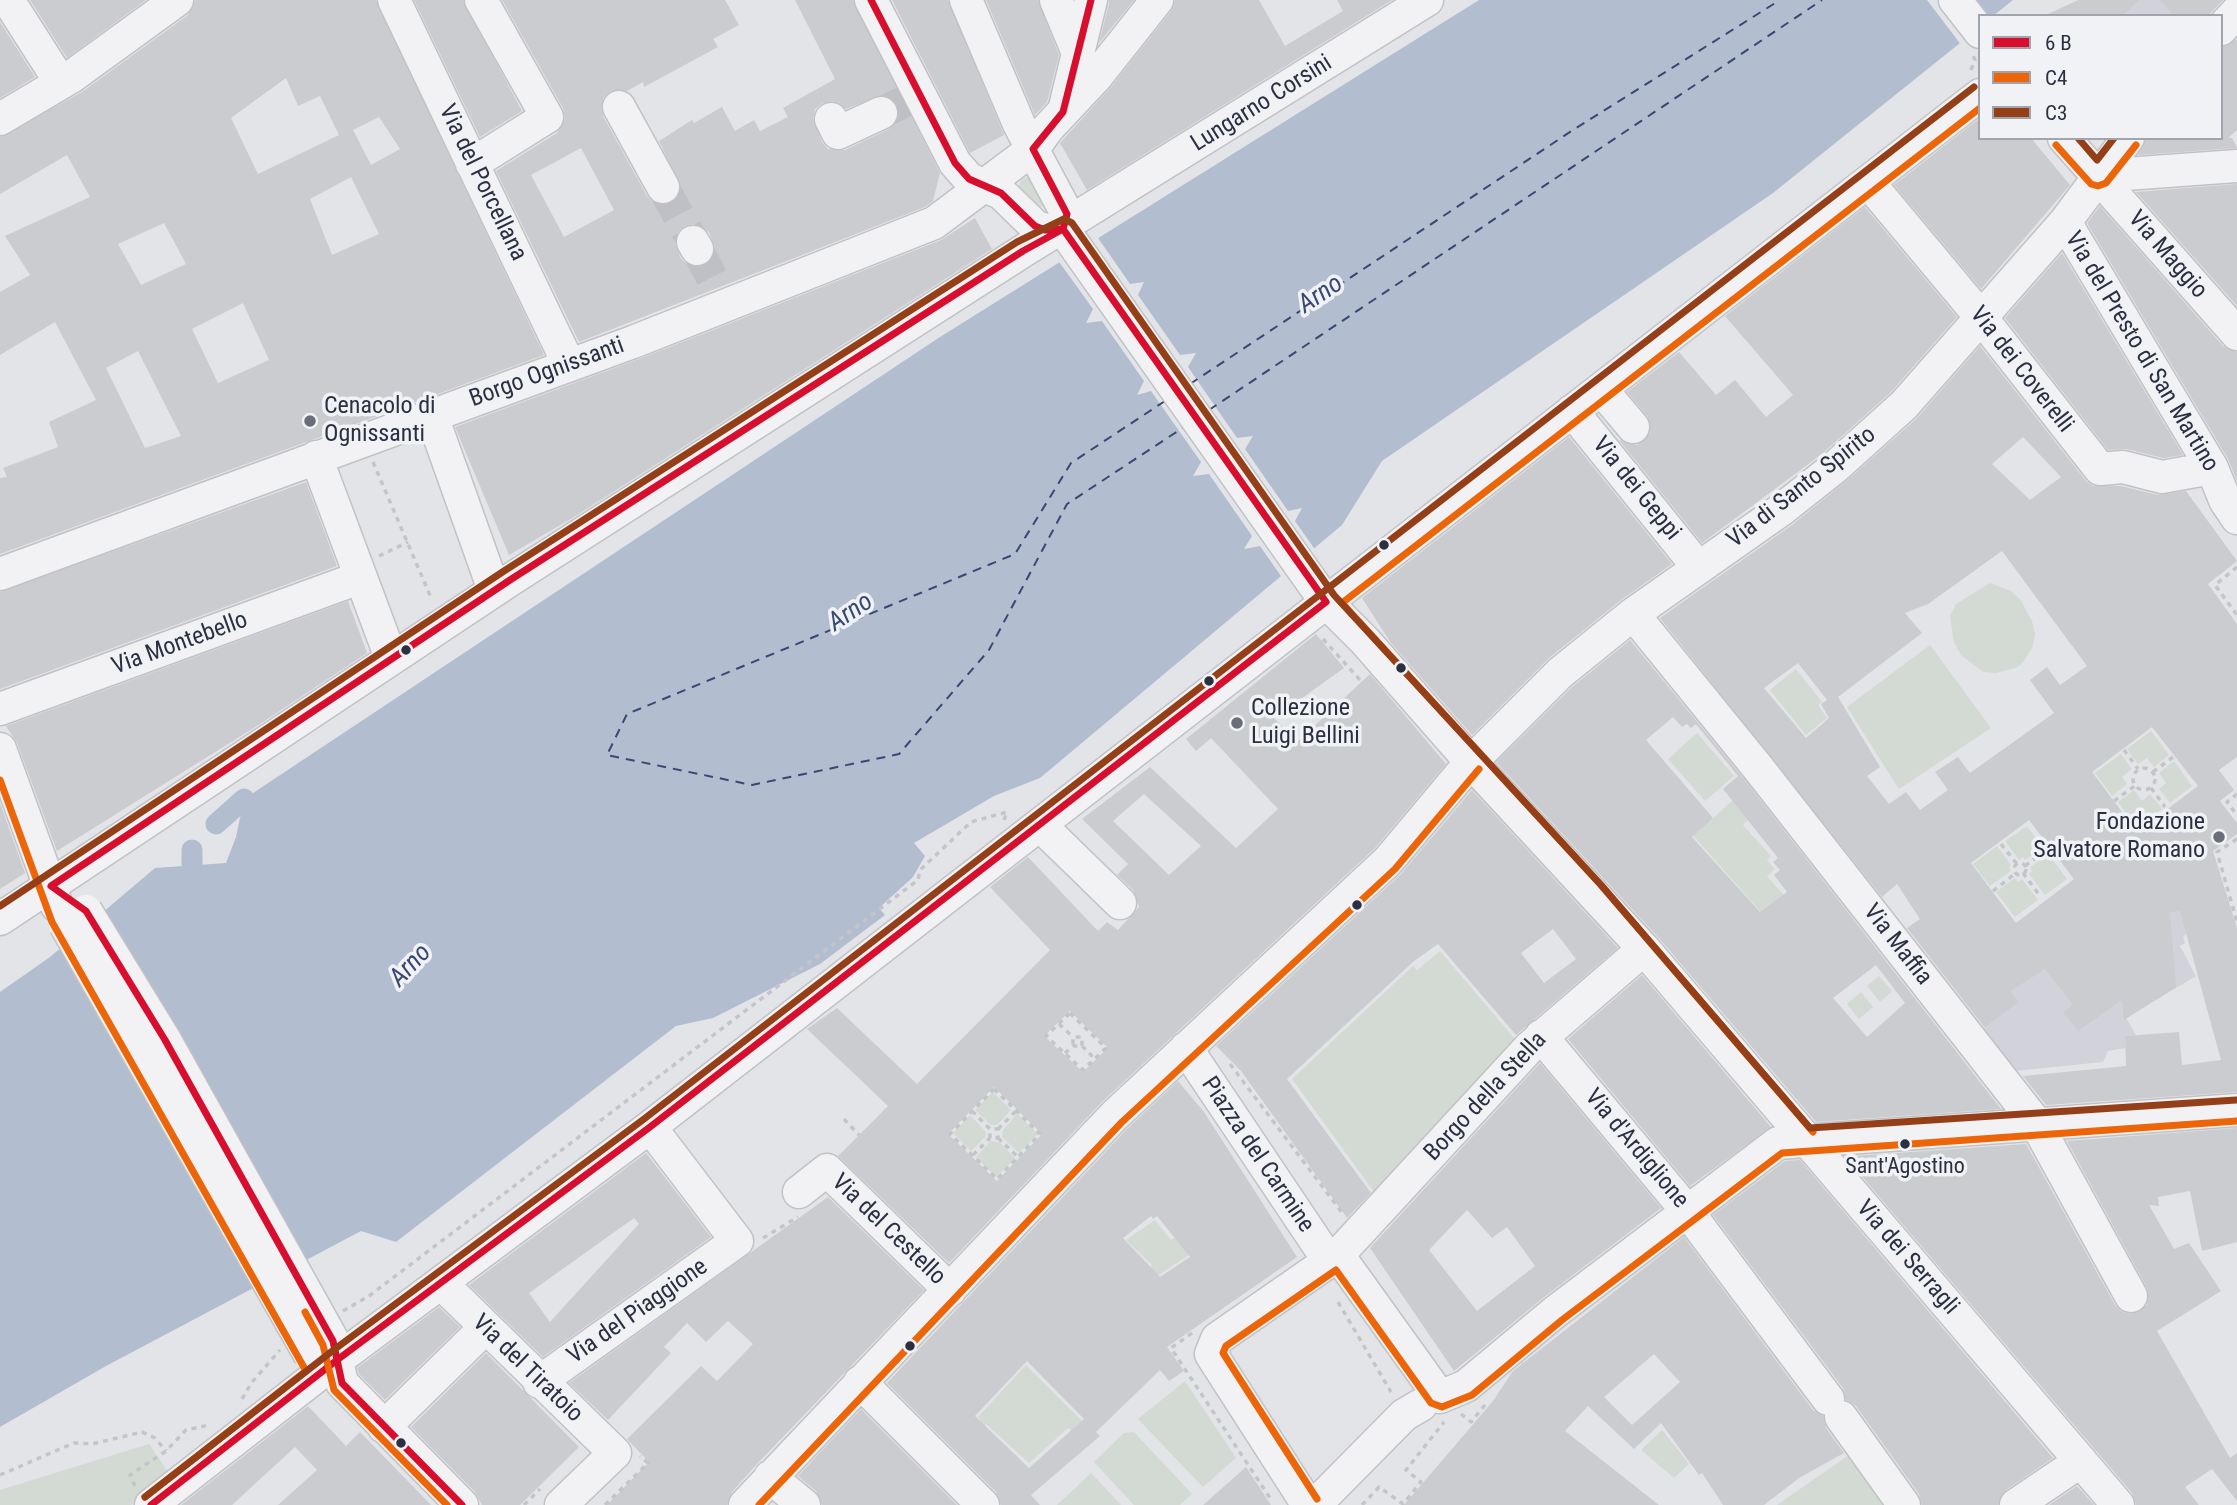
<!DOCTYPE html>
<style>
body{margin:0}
#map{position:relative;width:2237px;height:1505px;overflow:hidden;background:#e3e4e7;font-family:"Roboto Condensed",sans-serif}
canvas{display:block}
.legend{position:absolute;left:1978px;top:14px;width:245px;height:126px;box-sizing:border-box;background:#f1f2f6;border:2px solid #a2a4ad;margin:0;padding:9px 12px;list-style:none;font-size:21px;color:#2b2f40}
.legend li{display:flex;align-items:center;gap:14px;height:35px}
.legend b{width:35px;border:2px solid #a2a4ad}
</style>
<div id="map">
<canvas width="2237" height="1505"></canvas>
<ul class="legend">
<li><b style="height:9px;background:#d70e2d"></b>6 B</li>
<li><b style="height:9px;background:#ec6508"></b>C4</li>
<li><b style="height:9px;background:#943f17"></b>C3</li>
</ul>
</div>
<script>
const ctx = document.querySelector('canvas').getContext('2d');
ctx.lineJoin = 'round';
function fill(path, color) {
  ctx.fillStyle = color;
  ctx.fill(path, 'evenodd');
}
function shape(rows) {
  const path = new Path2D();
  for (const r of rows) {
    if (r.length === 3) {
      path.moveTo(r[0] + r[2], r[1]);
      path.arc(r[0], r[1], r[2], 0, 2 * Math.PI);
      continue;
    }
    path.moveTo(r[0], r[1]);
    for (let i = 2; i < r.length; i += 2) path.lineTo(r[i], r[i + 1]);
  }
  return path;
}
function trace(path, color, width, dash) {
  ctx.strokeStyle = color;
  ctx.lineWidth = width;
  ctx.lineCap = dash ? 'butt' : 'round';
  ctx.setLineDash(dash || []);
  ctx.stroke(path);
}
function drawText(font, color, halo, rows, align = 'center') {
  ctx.font = font + ' "Roboto Condensed",sans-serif';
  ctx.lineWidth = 7;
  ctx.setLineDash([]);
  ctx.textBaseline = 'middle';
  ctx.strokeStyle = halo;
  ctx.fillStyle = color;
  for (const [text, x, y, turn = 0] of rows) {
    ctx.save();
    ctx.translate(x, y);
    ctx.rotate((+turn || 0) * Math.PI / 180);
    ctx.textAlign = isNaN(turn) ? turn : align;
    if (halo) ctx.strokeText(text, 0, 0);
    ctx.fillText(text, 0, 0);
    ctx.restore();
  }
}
fill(shape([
 [2078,0,2208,0,2174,16,2044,16],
 [2180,875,2190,930,2183,937,2185,943,2180,946,2196,976,2126,1018,2136,1035,2125,1036,2125,1048,2108,1051,2103,1062,2005,1072,1976,1035,2019,1002,2011,991]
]), '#d2d3da');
fill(shape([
 [1029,176,1049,201,1036,211,1018,189,1021,180],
 [1990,583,2011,591,2020,599,2032,621,2035,634,2033,646,2024,661,2018,667,1996,673,1983,672,1961,655,1954,643,1950,616,1956,604],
 [1930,645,1991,728,1899,789,1847,707],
 [1796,669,1822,702,1818,705,1827,718,1806,735,1770,690],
 [2151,731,2169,755,2154,767,2147,758,2138,764,2127,749],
 [1697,733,1734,776,1705,801,1668,759],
 [2121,754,2132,769,2122,777,2127,784,2112,796,2095,773],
 [2174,761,2192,786,2170,803,2159,789,2166,783,2159,773],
 [2134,790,2142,801,2150,794,2162,809,2137,828,2118,802],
 [1735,798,1751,817,1743,825,1771,856,1767,860,1775,869,1767,876,1789,901,1761,912,1681,822,1711,820],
 [2027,826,2043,848,2025,860,2023,857,2019,860,2005,841],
 [1997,846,2011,865,2009,867,2011,871,1990,886,1973,864],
 [2048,854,2067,879,2045,895,2029,874,2032,871,2030,867],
 [2015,878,2018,882,2022,879,2038,900,2015,917,1996,892],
 [1440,951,1519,1044,1380,1200,1292,1079,1413,966,1417,970],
 [1879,976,1892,991,1880,1002,1867,986],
 [1861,992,1873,1007,1859,1019,1847,1004],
 [993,1092,1011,1110,997,1125,991,1125,975,1110],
 [1017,1114,1038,1134,1019,1153,1002,1137,1003,1130],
 [970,1115,985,1131,986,1136,971,1151,953,1133],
 [991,1141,999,1142,1015,1158,996,1177,976,1157],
 [1155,1220,1171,1240,1180,1235,1192,1253,1153,1279,1147,1272,1152,1265,1126,1240],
 [1026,1365,1088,1427,1079,1435,1068,1428,1029,1463,986,1424,977,1432,974,1427,980,1420,978,1417],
 [1185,1381,1236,1458,1203,1487,1138,1419],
 [1662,1430,1689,1464,1674,1478,1641,1450],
 [1134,1432,1192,1494,1180,1505,1134,1505,1094,1462,1124,1433],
 [149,1444,170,1475,131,1505,0,1505,0,1490],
 [1856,1450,1892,1505,1777,1505],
 [1091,1473,1121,1505,1057,1505]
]), '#d2dad3');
fill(shape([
 [1479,0,2013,0,1993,16,1980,16,1980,27,1773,193,1382,461,1342,525,1040,778,994,796,914,843,925,856,913,877,879,908,885,915,820,964,713,1018,676,1026,396,1242,361,1231,106,1366,0,1427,0,992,50,957,155,868,226,863,236,837,244,799,940,337]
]), '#b3bdd0');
fill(shape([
 [1927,0,1971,0,1980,31,1962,46],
 [1096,235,1130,284,1144,282,1138,295,1180,355,1196,353,1188,367,1237,438,1253,436,1245,449,1288,511,1302,508,1295,521,1316,551,1283,579,1260,546,1244,549,1252,536,1209,474,1193,476,1201,462,1151,391,1137,395,1144,381,1102,321,1086,323,1093,309,1057,259]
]), '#e3e4e7');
trace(shape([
 [216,824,244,799],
 [192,850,192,864]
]), '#b3bdd0', 21);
trace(shape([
 [1190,384,1573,130,1780,0],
 [1165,401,1071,463,1015,554,627,714,607,755,752,785,899,754,989,650,1067,504,1184,427],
 [1209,410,1822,0]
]), '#384971', 2, [9, 7]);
fill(shape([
 [30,0,146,0,67,58],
 [195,0,376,0,544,355,0,554,0,478,7,477,3,468,58,447,49,422,96,400,55,322,0,355,0,292,30,275,5,236,90,197,67,155,0,194,0,137,82,92,188,15],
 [286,78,298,106,320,96,339,135,258,174,231,118],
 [379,117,400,149,371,165,353,130],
 [351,177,379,234,332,255,310,199],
 [164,223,186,264,141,285,118,244],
 [243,303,269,360,218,383,192,329],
 [138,351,181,436,145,448,106,368],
 [414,0,463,0,522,111,480,137],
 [502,0,725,0,739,25,713,39,718,47,644,87,643,82,627,91,611,91,603,98,603,116,647,196,654,203,663,205,678,197,681,187,659,141,692,120,694,123,722,107,735,131,754,120,760,131,788,117,783,108,835,79,795,0,853,0,940,173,933,201,925,207,579,342,496,171,557,133,565,118,563,108],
 [883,95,892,98,898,106,899,115,889,129,845,150,828,149,822,142,813,119,815,109,822,103,833,101,846,109],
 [581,148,614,210,564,237,531,175],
 [694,224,709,232,715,248,712,259,698,267,688,265,681,259,675,243,678,232,685,226],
 [892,0,948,0,1004,135,970,153],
 [986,0,1038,0,1059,55,1047,102,1035,115],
 [1109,0,1134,0,1099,43,1109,4],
 [1175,0,1259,0,1285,46,1343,11,1337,0,1392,0,1087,190,1060,143,1110,88,1171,11],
 [2079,0,2139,0,2122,16,2044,16],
 [2160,0,2223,0,2208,16,2174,16],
 [0,22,35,77,0,98],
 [2237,39,2237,130,2228,138,2232,138,2237,148,2138,155,2146,138,2221,138,2221,47],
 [1980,118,1980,138,2031,138,2070,185,1981,289,1894,185],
 [2237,184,2237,306,2136,192],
 [2100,206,2223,346,2237,352,2237,481,2228,459,2087,223],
 [1865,207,1957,317,1891,392,1822,454,1702,543,1619,440,1637,445,1650,433,1647,416,1627,392,1679,352,1716,395,1735,380,1766,417,1793,395,1725,316],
 [975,218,992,249,574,517,509,555,455,427,639,359,941,240],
 [2062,253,2183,455,2163,458,2127,449,2108,450,2005,318],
 [1980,346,2086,481,2093,486,2121,486,2158,495,2186,491,2237,561,2208,584,2237,624,2237,757,2219,770,2234,790,2220,801,2237,823,2237,834,2213,851,2237,928,2237,1092,2046,1105,2023,1076,2126,1066,2125,1036,2179,1032,2182,1065,2221,1060,2180,911,2170,912,2176,987,2124,1020,2122,1000,2078,1031,2063,1012,2073,1005,2045,969,2011,991,2019,1002,1985,1028,1907,928,1920,919,1897,884,1882,897,1660,618,1792,525,1845,482,1916,419],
 [2023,437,2061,477,2030,500,1992,464],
 [2002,551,2087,666,2060,685,2047,667,2030,680,2054,713,1970,773,1958,757,1935,772,1948,790,1920,810,1906,792,1889,804,1867,776,1880,767,1838,697,1922,633,1905,613,1928,604],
 [1798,663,1827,700,1821,704,1829,718,1806,738,1764,688],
 [2152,727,2198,786,2137,832,2092,772],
 [2029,820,2074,879,2016,923,1971,863],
 [1569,437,1672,564,1621,600,1548,659,1472,735,1391,643,1362,598],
 [306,482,337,566,0,689,0,592],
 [348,601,367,653,260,724,57,851,17,743,6,726],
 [1316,634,1344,668,1274,718,1297,742,1370,674,1446,764,1375,848,1102,1102,949,1263,838,1156,888,1106,807,1029,837,1008,917,1084,1050,950,990,887,1028,857,1098,931,1107,922,1118,930,1139,907,1133,890,1117,875,1128,864,1082,819,1150,767,1236,848,1278,809,1211,738,1196,751,1186,739],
 [1144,794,1201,846,1169,875,1113,821],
 [1070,1011,1108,1048,1083,1072,1044,1036],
 [994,1087,1042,1134,997,1181,948,1134],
 [1630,640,1745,780,2001,1109,1816,1122,1658,937,1496,762,1572,687],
 [1673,717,1682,727,1687,724,1691,728,1696,724,1738,776,1723,789,1778,858,1773,862,1780,870,1774,875,1787,892,1760,912,1692,837,1713,818,1646,740],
 [1876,965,1905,1003,1867,1037,1833,998],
 [1472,790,1618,948,1516,1035,1438,944,1414,961,1287,1079,1371,1193,1347,1218,1241,1071,1216,1046,1401,874],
 [1553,929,1576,959,1544,983,1521,953],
 [0,803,25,873,0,889],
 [1642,975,1771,1127,1690,1186,1568,1039],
 [1540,1063,1661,1208,1543,1298,1454,1371,1370,1248],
 [1467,1210,1492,1238,1507,1227,1535,1266,1477,1311,1429,1250],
 [1178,1081,1204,1112,1297,1257,1167,1347,1184,1371,1169,1381,1160,1370,1096,1432,1100,1436,1031,1495,1040,1505,1001,1505,996,1492,887,1383,1128,1128],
 [1151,1216,1153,1219,1157,1216,1190,1257,1160,1277,1123,1238],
 [1027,1361,1084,1419,1029,1468,975,1416],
 [2237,1128,2237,1242,2202,1251,2190,1191,2158,1197,2159,1206,2149,1205,2174,1249,2189,1243,2221,1291,2157,1331,2230,1458,2237,1453,2237,1501,2212,1469,2185,1487,2199,1505,2136,1505,2132,1493,1847,1159,1853,1156,2026,1144,2115,1305,2122,1312,2131,1314,2147,1305,2147,1288,2067,1141],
 [646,1153,711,1237,543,1357,469,1285],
 [634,1218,639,1224,550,1322,529,1293],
 [1800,1160,2053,1458,2006,1490,1998,1505,1922,1505,1919,1494,1856,1406,1846,1400,1843,1388,1713,1215,1785,1161],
 [828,1197,924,1290,756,1465,732,1492,727,1505,607,1505,649,1462,627,1439,701,1366,717,1381,753,1344,728,1321,706,1342,687,1323,664,1347,671,1353,608,1420,569,1383],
 [1684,1237,1813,1410,1823,1416,1826,1428,1844,1453,1799,1478,1764,1505,1723,1505,1702,1473,1699,1475,1661,1423,1634,1449,1588,1406,1565,1431,1659,1505,1404,1505,1493,1401,1513,1371],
 [1654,1354,1680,1382,1632,1425,1604,1397],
 [439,1307,460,1327,385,1400,359,1374,357,1368],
 [486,1353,579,1447,520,1505,482,1505,475,1492,411,1427],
 [308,1406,346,1446,360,1432,431,1505,278,1505,317,1470,295,1447,232,1505,181,1505],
 [861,1409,957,1505,822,1505,816,1491,798,1476],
 [1246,1467,1271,1505,1203,1505],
 [2077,1486,2094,1505,2049,1505]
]), '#cbcccf');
trace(shape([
 [881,113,912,98],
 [663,187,693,242],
 [697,249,720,293]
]), '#bec0c6', 32, [32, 16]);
const minor = shape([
 [8,0,61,83],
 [394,0,569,365],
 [871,0,955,163,969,179,1001,193,1035,226,1045,230,1063,229],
 [966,0,1019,124,1067,214,1063,229],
 [1056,0,1078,53],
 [1955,0,1980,32],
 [2221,29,2237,12],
 [619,107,663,187],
 [1064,111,1091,0],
 [0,119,71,77,177,0],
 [831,119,838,133,881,113],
 [2064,138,2237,334],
 [472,164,547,117,481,0],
 [2098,176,2237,166],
 [1869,183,1980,316,2100,469,2123,467,2162,477,2212,468],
 [2065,222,2212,468,2225,500,2237,518],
 [1063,229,1326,602,1365,641,1471,762,1644,949,2118,1505],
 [693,242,697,249],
 [1601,389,1633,427],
 [1572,411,1698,567],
 [432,416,494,590],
 [316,457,391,658],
 [0,574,633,342,934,223,1033,149,1048,128,1096,77,1157,0],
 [1633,614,1759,769,2036,1123,2131,1296],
 [0,709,359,578],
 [0,749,57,906],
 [1040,825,1120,903],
 [0,919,510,580,1023,251,1427,0],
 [1541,1036,1688,1212,1828,1399],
 [1186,1048,1329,1261],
 [799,1192,827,1170,950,1290],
 [1338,1255,1529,1048,1644,949],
 [441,1283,615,1453,561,1505],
 [333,1343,342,1383,462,1505],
 [539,1382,737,1241,650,1127],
 [860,1382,983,1505],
 [1841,1417,1904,1505],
 [384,1427,485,1328],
 [770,1477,804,1505],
 [151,1505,337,1360,650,1127,1980,95],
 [745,1505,1115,1115,1388,861,1471,762,1560,673,1633,614,1781,510,1834,468,1904,405,2065,222,2128,138],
 [1308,1505,1211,1354,1217,1339,1338,1255,1440,1397,1466,1386,1555,1312,1778,1143,2237,1110],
 [1315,1505,1404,1415,1421,1405],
 [2016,1505,2081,1461]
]);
trace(minor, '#c1c2c5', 35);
trace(shape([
 [1971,70,1975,60,1973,55],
 [373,462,432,600],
 [379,556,408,542],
 [2237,567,2215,585,2237,615],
 [1323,639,1360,680,1363,678],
 [2124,750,2138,769],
 [2144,779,11],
 [2153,772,2173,757],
 [2151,788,2165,807],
 [2237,794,2227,802,2237,815],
 [2114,801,2136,785],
 [2237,839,2217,852,2237,922],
 [2001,844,2017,864],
 [2020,869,6],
 [2025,866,2046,850],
 [2023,873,2040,896],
 [1993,891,2016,873],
 [1070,1013,1106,1048,1083,1070,1046,1036,1070,1013],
 [1059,1024,1073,1037],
 [1082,1046,1095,1059],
 [1065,1053,1073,1046,1082,1046,1082,1037,1073,1037,1073,1046],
 [1230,1064,1343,1214],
 [994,1089,1040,1134,997,1179,950,1134,994,1089],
 [972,1111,990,1129,998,1129,998,1138,990,1138,990,1129],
 [844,1119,859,1135],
 [998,1129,1016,1111],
 [998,1138,1018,1157],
 [973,1155,990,1138],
 [763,1238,798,1217],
 [1338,1302,1391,1392],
 [343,1311,369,1296,918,880,920,870,971,822,1007,812,1004,820],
 [1192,1333,1171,1348,1270,1498],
 [242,1399,252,1382,280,1350],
 [1461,1414,1471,1422,1485,1405],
 [0,1475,74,1443,92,1444,142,1432,155,1438,166,1451],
 [135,1486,130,1475,166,1451,186,1430,209,1425],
 [524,1505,540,1489],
 [605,1505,648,1463,640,1456],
 [1362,1505,1379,1487,1403,1504,1421,1482,1406,1470,1444,1422]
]), '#c4c5c9', 3.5, [5, 5]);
trace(minor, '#f2f2f4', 32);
const minorBridge = shape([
 [86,911,165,1040,332,1339],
 [65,924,310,1355]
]);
trace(minorBridge, '#c1c2c5', 35, []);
trace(minorBridge, '#f2f2f4', 32);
trace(shape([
 [871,0,955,163,969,179,1001,193,1035,226,1045,230,1063,229],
 [1063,229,1326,602],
 [1063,229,1067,214,1033,149,1063,112,1091,0],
 [151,1505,337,1360,650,1127,1326,602],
 [462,1505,342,1383,333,1341,165,1040,86,911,51,886,510,580,1023,251,1063,229]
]), '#d70e2d', 7);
trace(shape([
 [2056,145,2091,184,2098,186,2106,183,2136,145],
 [0,780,52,922,306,1371,145,1497],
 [1813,1132,1601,885,1342,603,1980,108],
 [305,1312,323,1345,334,1390,447,1505],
 [1317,1499,1223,1353,1226,1346,1336,1270,1431,1403,1442,1407,1472,1395,1562,1320,1782,1153,2237,1121],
 [759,1505,1122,1122,1395,869,1479,769]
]), '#ec6508', 7);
trace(shape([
 [2078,138,2097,160,2114,138],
 [0,906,504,571,1017,242,1064,219,1072,223,1334,595,1601,885,1810,1128,2236,1100],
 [145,1497,331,1352,644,1119,1974,87]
]), '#943f17', 7);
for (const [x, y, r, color] of [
 [310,421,7,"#6b6e7a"],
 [1384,545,6,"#2b2f40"],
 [406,650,6,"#2b2f40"],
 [1401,668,6,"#2b2f40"],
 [1209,681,6,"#2b2f40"],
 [1237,723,7,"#6b6e7a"],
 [2219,837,7,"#6b6e7a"],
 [1357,905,6,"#2b2f40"],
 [1905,1144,6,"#2b2f40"],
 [910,1346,6,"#2b2f40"],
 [401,1443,6,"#2b2f40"]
]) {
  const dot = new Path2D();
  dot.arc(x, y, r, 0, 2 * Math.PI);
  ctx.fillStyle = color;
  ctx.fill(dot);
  trace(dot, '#f1f2f6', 2.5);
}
drawText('22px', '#2b2f40', '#f1f2f6', [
 ["Sant'Agostino",1905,1167]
]);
drawText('24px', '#2b2f40', '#f1f2f6', [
 ["Lungarno Corsini",1262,104,-32],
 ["Via del Porcellana",482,183,64],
 ["Via Maggio",2167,255,49],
 ["Via del Presto di San Martino",2141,352,59],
 ["Via dei Coverelli",2021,370,52],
 ["Borgo Ognissanti",547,373,-20],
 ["Via di Santo Spirito",1802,488,-38],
 ["Via dei Geppi",1636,489,51],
 ["Via Montebello",180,644,-20],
 ["Via Maffia",1897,945,52],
 ["Borgo della Stella",1486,1097,-47],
 ["Via d'Ardiglione",1636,1149,50],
 ["Piazza del Carmine",1257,1155,56],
 ["Via del Cestello",888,1230,44],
 ["Via dei Serragli",1907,1258,49],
 ["Via del Piaggione",638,1312,-35],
 ["Via del Tiratoio",527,1369,44]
]);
drawText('24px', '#2b2f40', '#f1f2f6', [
 ["Cenacolo di",324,407],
 ["Ognissanti",324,435],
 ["Collezione",1251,709],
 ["Luigi Bellini",1251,737],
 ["Fondazione",2205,823,"right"],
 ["Salvatore Romano",2205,851,"right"]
], 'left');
drawText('italic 26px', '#384971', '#f1f2f6', [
 ["Arno",1321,295,-34],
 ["Arno",851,613,-34],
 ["Arno",411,966,-47]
]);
</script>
